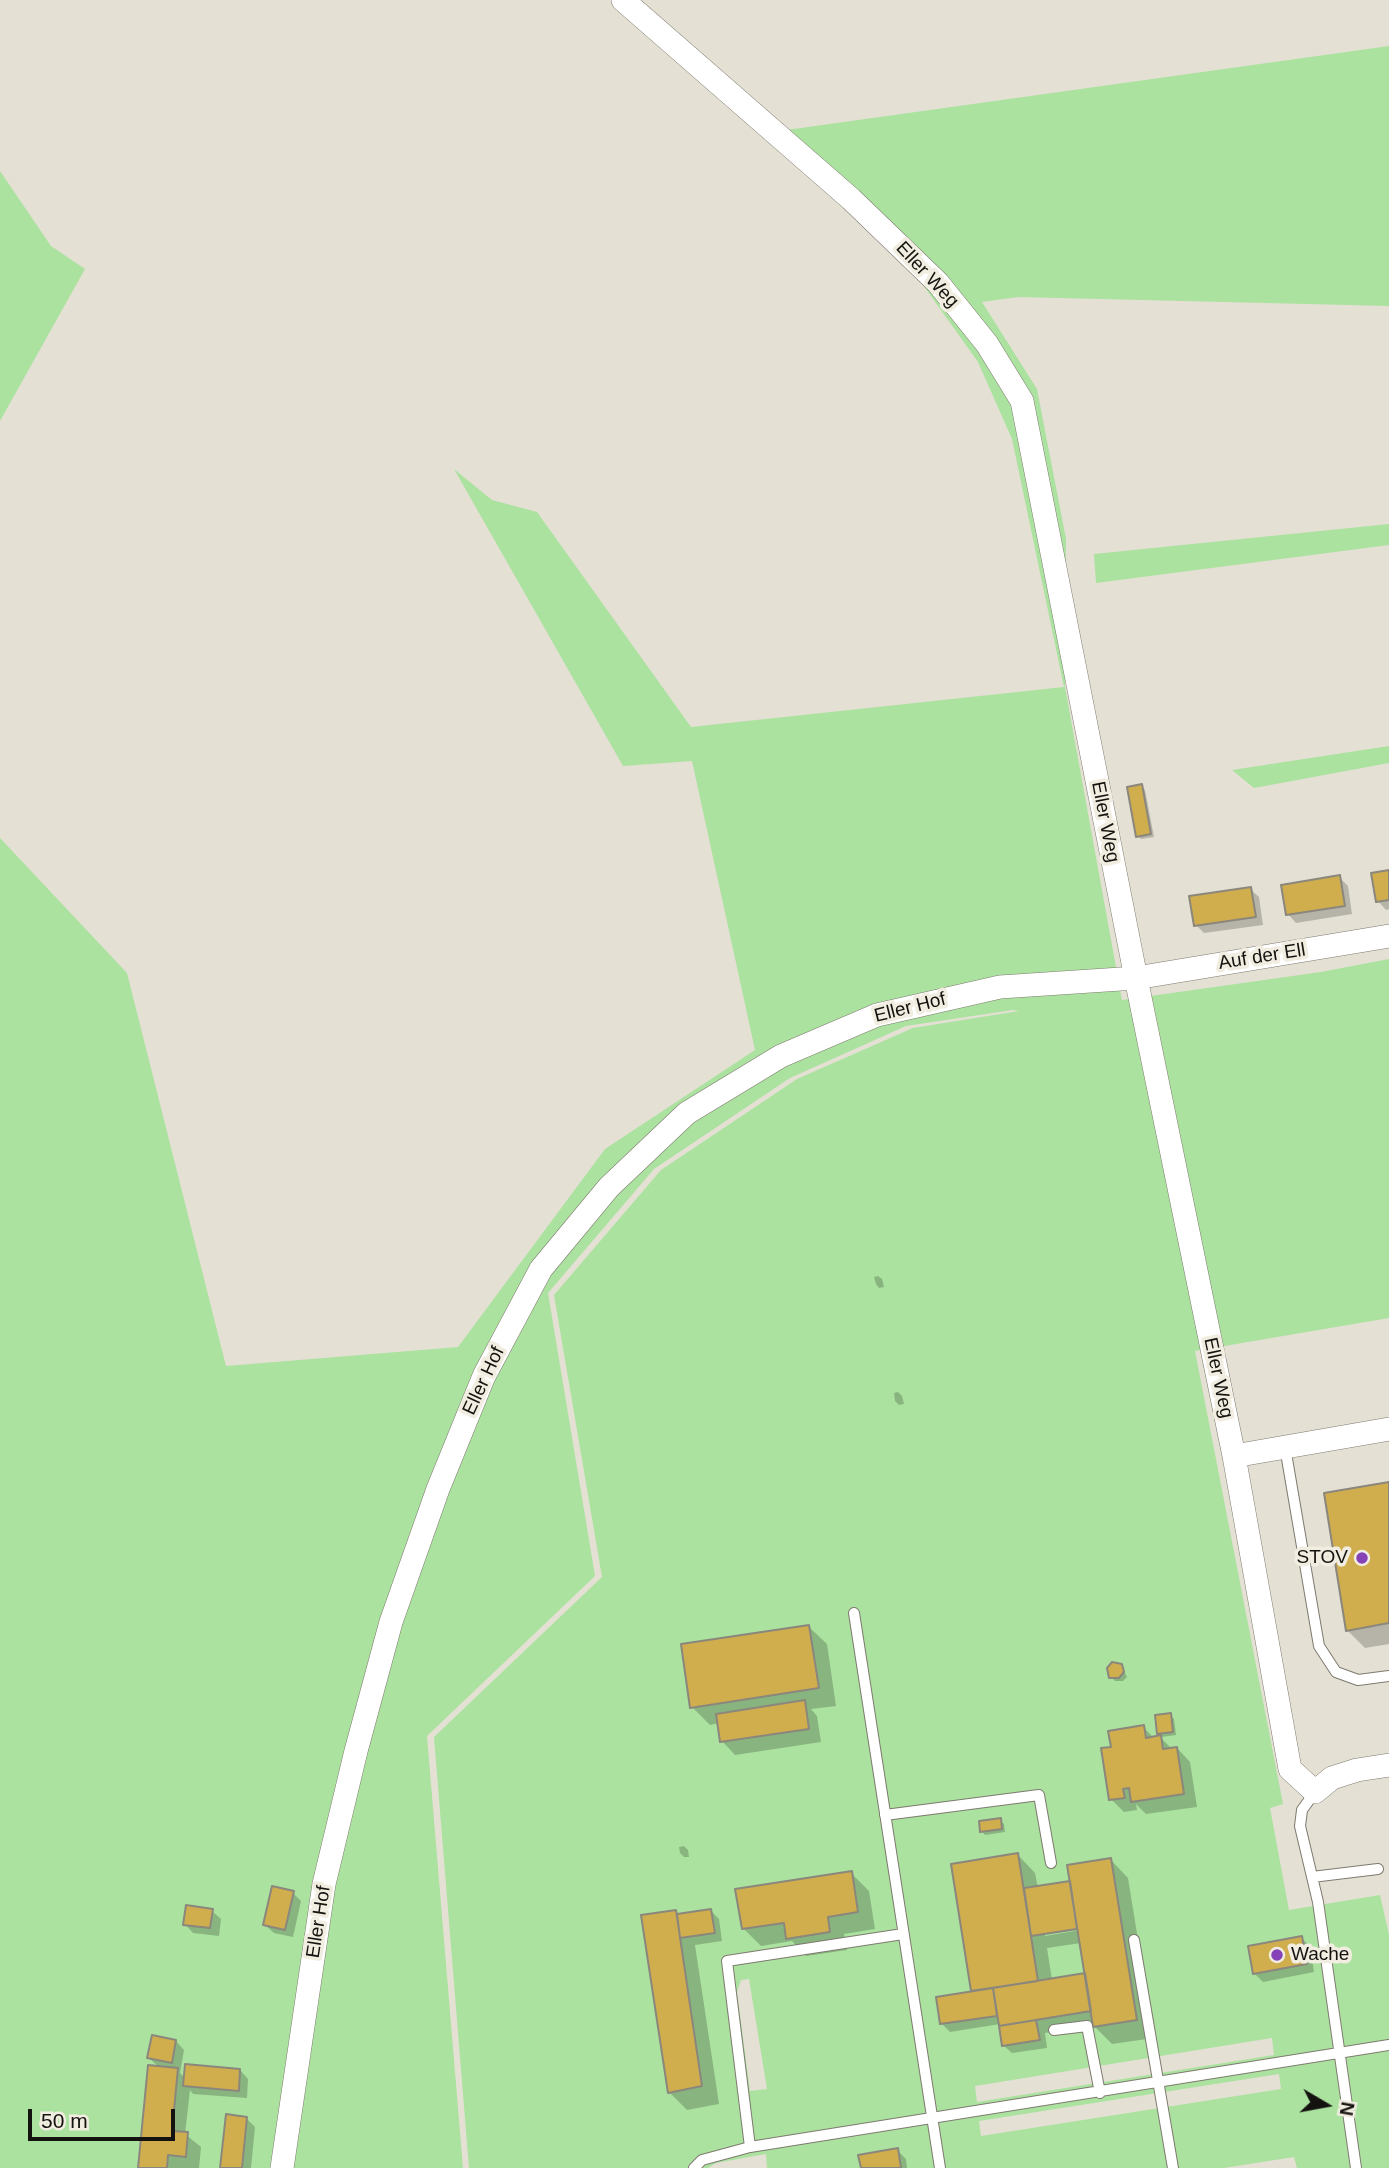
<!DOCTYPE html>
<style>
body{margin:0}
#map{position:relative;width:1389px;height:2168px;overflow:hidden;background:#e4e0d4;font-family:Arial,sans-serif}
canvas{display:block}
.north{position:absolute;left:1291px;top:2070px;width:70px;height:70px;-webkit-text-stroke:5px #f1ede1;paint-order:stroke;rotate:100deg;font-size:19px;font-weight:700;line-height:28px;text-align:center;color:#15130f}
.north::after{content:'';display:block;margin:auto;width:24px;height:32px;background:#15130f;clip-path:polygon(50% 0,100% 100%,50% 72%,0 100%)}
.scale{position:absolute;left:28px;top:2109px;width:147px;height:32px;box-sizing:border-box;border:4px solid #15130f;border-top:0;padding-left:9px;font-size:21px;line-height:24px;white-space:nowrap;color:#15130f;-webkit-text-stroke:5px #f1ede1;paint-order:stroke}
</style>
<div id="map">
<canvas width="1389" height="2168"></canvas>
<div class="north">N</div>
<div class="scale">50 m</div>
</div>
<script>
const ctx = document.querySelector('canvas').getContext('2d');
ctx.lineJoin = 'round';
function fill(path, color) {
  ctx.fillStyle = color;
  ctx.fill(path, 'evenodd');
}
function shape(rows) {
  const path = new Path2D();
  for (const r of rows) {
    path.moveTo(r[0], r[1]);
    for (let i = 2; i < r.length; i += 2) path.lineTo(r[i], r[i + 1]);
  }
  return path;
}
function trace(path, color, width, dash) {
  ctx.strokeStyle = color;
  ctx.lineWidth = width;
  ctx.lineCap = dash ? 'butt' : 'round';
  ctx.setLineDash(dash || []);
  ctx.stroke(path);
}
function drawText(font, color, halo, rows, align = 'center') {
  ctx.font = font + ' Arial,sans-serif';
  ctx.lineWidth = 7;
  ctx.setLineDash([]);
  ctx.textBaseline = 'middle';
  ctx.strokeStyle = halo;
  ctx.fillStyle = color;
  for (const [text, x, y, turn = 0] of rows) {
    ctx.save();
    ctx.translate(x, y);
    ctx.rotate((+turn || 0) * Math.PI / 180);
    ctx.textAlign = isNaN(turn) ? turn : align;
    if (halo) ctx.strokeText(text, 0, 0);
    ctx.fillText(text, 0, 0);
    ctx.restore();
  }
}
fill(shape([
 [1389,46,1389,306,1018,297,982,302,1037,389,1066,539,1065,687,1122,1000,1321,972,1389,959,1389,1318,1195,1351,1283,1804,1270,1808,1289,1910,1380,1895,1389,1935,1389,2168,1297,2168,1294,2157,1224,2168,767,2168,766,2154,716,2163,708,2168,469,2168,434,1737,602,1577,554,1295,661,1170,797,1079,913,1028,1019,1011,1013,1010,906,1026,790,1078,654,1169,548,1293,595,1576,427,1736,463,2168,0,2168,0,838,127,973,226,1366,458,1347,605,1149,755,1050,692,761,623,766,454,469,492,500,537,512,691,727,1064,687,1012,439,978,362,923,285,823,182,765,133],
 [749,1979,767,2089,750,2091,737,1992,741,1980],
 [1272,2038,1274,2055,977,2102,975,2086],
 [1279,2074,1281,2089,981,2136,979,2121],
 [0,171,51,246,85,269,0,421],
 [1389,524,1389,545,1096,583,1094,554],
 [1389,746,1389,763,1254,788,1232,770]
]), '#abe29f');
fill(shape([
 [1141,786,1145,790,1154,837,1141,839,1138,836],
 [1389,872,1389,909,1386,910,1378,901],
 [1339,877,1348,886,1352,914,1296,923,1288,914],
 [1250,889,1259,897,1263,925,1204,933,1196,925],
 [878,1276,882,1279,884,1287,879,1288,876,1284,874,1277],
 [898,1392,902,1396,904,1404,899,1405,895,1401,894,1393],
 [1389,1484,1389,1644,1365,1648,1347,1630],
 [809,1627,827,1644,836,1706,811,1709,817,1716,821,1742,735,1755,722,1741,719,1723,710,1725,692,1707],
 [1121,1665,1127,1677,1123,1681,1115,1681,1111,1677],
 [1170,1715,1174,1719,1176,1735,1161,1737,1159,1733],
 [1143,1727,1154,1738,1160,1737,1172,1749,1177,1748,1190,1762,1197,1807,1146,1814,1136,1804,1137,1810,1124,1812,1111,1799,1113,1748],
 [1000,1820,1004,1824,1005,1832,985,1835,982,1831],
 [684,1846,688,1850,689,1857,684,1857,680,1853,679,1847],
 [1018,1855,1035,1873,1038,1888,1072,1883,1111,1860,1128,1878,1154,2038,1112,2044,1094,2026,1045,2033,1047,2048,1012,2053,1003,2045,1000,2024,950,2032,942,2024,975,1993,973,1990],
 [1086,1926,1086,1929,1045,1936,1045,1932],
 [1081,1943,1086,1975,1052,1980,1047,1948],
 [851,1873,869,1891,875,1929,844,1934,847,1950,806,1956,792,1941,761,1946,743,1928],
 [293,1893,301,1901,293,1937,274,1933,265,1925],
 [212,1911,221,1919,219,1936,193,1933,185,1924],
 [675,1911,679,1915,711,1911,719,1919,722,1941,695,1945,719,2104,687,2110,669,2092],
 [1301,1938,1310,1946,1314,1972,1263,1982,1254,1973],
 [176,2041,184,2050,180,2073,185,2078,240,2070,248,2079,247,2098,193,2094,190,2090,185,2134,201,2147,199,2168,140,2168,160,2068,149,2058],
 [246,2118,255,2127,251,2168,222,2168],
 [897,2150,906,2159,907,2168,862,2168]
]), '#0003');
const building = shape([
 [1142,784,1151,834,1136,837,1127,787,1142,784],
 [1389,870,1389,900,1376,902,1371,873,1389,870],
 [1340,875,1345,906,1286,915,1281,885,1340,875],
 [1251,887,1256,917,1194,926,1189,896,1251,887],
 [1389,1482,1389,1623,1346,1631,1324,1493,1389,1482],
 [809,1625,819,1688,690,1708,681,1644,809,1625],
 [1112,1662,1122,1664,1124,1672,1119,1678,1109,1678,1107,1668,1112,1662],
 [805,1700,809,1729,720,1742,716,1714,805,1700],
 [1171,1713,1173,1732,1157,1734,1155,1715,1171,1713],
 [1144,1725,1146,1738,1161,1735,1163,1749,1177,1747,1184,1794,1131,1802,1129,1788,1123,1789,1125,1798,1109,1800,1101,1748,1111,1747,1108,1731,1144,1725],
 [1001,1818,1002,1829,980,1832,979,1821,1001,1818],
 [1018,1853,1038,1981,971,1991,951,1864,1018,1853],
 [1111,1858,1137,2020,1093,2027,1067,1865,1111,1858],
 [852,1871,858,1912,828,1917,830,1932,786,1939,784,1923,742,1929,735,1889,852,1871],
 [1070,1881,1077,1929,1031,1936,1024,1888,1070,1881],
 [272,1886,294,1891,285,1930,263,1925,272,1886],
 [186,1905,213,1909,210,1928,183,1925,186,1905],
 [711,1909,715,1933,680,1938,677,1914,711,1909],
 [676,1910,702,2086,668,2093,641,1915,676,1910],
 [1302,1936,1307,1964,1253,1974,1248,1946,1302,1936],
 [1085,1973,1091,2011,999,2026,993,1988,1085,1973],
 [993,1988,997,2016,940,2024,936,1997,993,1988],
 [1036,2020,1040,2040,1002,2046,999,2026,1036,2020],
 [152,2035,176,2040,172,2063,147,2058,152,2035],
 [185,2064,240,2069,239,2091,183,2086,185,2064],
 [148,2065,178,2068,172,2131,188,2132,186,2157,168,2155,167,2168,138,2168,148,2065],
 [226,2114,247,2117,242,2168,220,2168,226,2114],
 [898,2148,901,2168,861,2168,858,2155,898,2148]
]);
fill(building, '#d0ae4e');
trace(building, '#8b877c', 2);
const service = shape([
 [1285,1447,1319,1646,1336,1672,1358,1680,1389,1676],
 [854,1613,940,2168],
 [1315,1792,1302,1810,1300,1826,1318,1902,1356,2168],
 [885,1815,1039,1795,1051,1863],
 [1312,1877,1378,1869],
 [1134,1940,1173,2168],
 [1054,2030,1087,2026,1100,2093],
 [750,2147,727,1961,903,1934],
 [694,2168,702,2160,750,2147,1389,2045]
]);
const minor = shape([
 [623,0,851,199,938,283,987,344,1022,401,1136,978,1234,1456,1290,1769,1315,1792,1332,1778,1357,1770,1389,1765],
 [1234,1456,1389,1429],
 [282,2168,324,1884,356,1751,391,1622,438,1489,484,1376,541,1269,609,1187,687,1113,781,1056,877,1015,1000,987,1136,978,1389,936]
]);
trace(service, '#7e7a6f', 12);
trace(minor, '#7e7a6f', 24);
trace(service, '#fff', 10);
trace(minor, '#fff', 23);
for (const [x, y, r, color] of [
 [1362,1558,7,"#8643b7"],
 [1277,1955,7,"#8643b7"]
]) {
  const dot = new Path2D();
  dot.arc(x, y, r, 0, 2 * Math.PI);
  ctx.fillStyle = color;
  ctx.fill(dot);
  trace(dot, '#f1ede1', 2.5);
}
drawText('19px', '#15130f', '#f1ede1', [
 ["Eller Weg",927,275,47],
 ["Eller Weg",1105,822,79],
 ["Auf der Ell",1262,957,-9],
 ["Eller Hof",910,1008,-14],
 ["Eller Weg",1218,1378,78],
 ["Eller Hof",484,1381,-65],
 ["Eller Hof",319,1922,-81]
]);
drawText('19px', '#15130f', '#f1ede1', [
 ["STOV",1348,1558],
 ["Wache",1291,1955,"left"]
], 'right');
</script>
